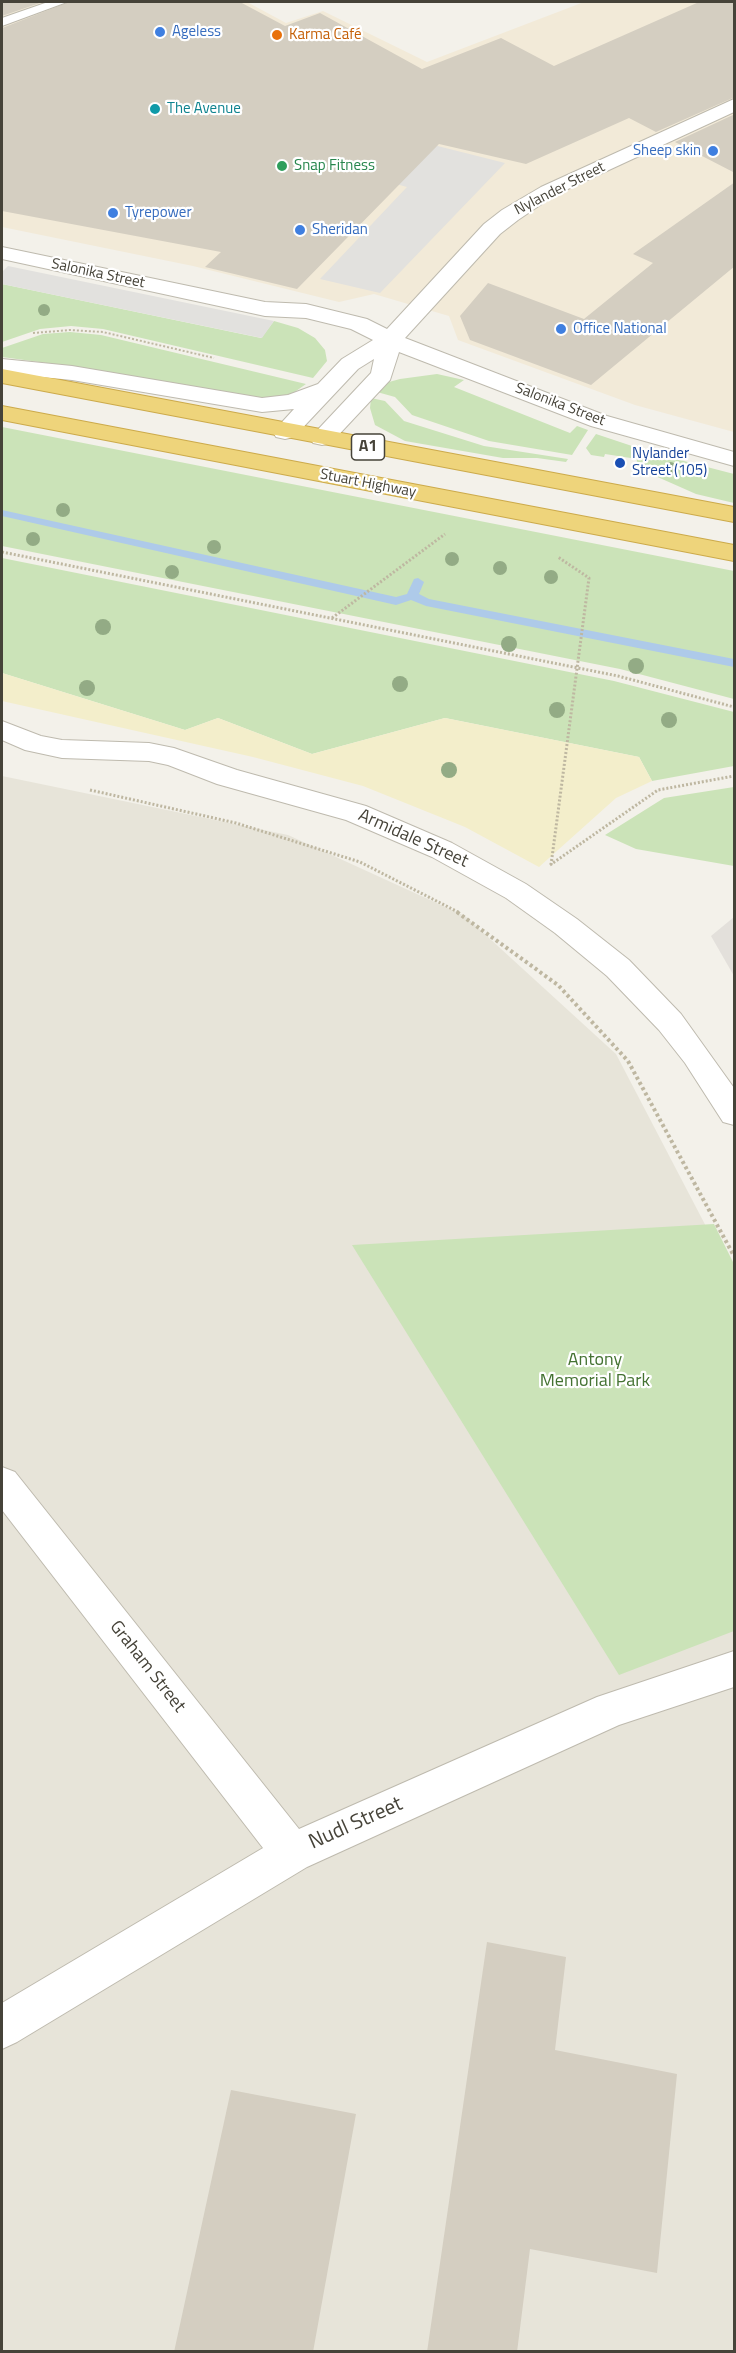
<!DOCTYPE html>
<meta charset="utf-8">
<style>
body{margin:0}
#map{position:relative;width:736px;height:2353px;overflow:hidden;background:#f3f1ea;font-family:"Titillium Web",sans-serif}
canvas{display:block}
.frame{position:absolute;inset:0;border:3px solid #464339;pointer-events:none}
</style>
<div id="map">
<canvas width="736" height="2353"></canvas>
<div class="frame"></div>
</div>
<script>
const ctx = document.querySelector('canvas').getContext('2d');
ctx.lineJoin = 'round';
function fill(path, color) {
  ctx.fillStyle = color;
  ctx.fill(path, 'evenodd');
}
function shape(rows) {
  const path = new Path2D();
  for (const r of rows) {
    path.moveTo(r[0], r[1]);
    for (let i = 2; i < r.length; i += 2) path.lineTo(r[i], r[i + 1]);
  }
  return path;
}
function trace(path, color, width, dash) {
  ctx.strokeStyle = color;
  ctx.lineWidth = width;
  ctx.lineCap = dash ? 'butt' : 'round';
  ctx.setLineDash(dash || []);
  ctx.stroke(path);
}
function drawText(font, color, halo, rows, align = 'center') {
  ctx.font = font + ' "Titillium Web",sans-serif';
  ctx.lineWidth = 4.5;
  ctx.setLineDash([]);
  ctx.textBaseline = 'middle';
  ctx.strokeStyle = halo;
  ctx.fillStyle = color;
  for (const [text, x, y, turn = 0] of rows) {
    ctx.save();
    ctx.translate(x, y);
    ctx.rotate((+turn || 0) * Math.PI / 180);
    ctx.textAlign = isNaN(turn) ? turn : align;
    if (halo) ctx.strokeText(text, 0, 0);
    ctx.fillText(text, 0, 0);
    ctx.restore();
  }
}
fill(shape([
 [2,776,288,835,465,916,616,1054,734,1280,734,2351,2,2351]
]), '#e7e4d9');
fill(shape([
 [2,2,247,2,286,23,323,11,427,62,584,2,734,2,734,432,635,405,458,340,449,316,374,294,339,302,193,266,2,227]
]), '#f2ead8');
fill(shape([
 [734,917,734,976,711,936]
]), '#e3e0db');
fill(shape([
 [2,284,261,338,274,321,298,328,315,338,325,350,327,361,313,378,103,329,71,326,40,329,2,342],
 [70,332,101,335,306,384,289,396,257,399,91,369,2,357,2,348,43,334],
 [437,374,464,380,454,387,570,433,577,426,588,430,572,455,489,441,412,415,395,397,377,392,389,382,400,379],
 [371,398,385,401,404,421,484,446,568,459,566,462,537,458,503,458,405,441,375,425,370,408],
 [2,427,734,571,734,699,620,669,2,546],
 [596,434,653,453,734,474,734,503,696,494,653,475,636,472,637,459,605,454,604,457,591,455,586,448],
 [2,558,614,681,734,712,734,766,652,781,639,757,445,718,312,754,218,718,185,730,2,673],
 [734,787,734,866,636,849,605,835,664,798],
 [714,1224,734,1264,734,1631,619,1675,352,1245]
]), '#cbe3b8');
fill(shape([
 [2,673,185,730,218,718,312,754,445,718,639,757,652,781,616,798,539,867,465,827,363,786,253,757,2,701]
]), '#f3eecb');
fill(shape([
 [390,134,505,163,380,293,320,279,407,187,337,168],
 [8,266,274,321,262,338,2,284,2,272]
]), '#e2e1de');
fill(shape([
 [2,510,396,597,407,594,414,579,418,578,424,582,419,594,429,599,734,659,734,667,426,606,411,600,396,605,2,516,2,510]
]), '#aecae9');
fill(shape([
 [2,2,43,2,2,16],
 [69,2,240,2,285,26,320,13,422,69,501,38,554,66,699,2,735,2,735,97,656,132,629,118,526,164,439,144,297,289,205,267,221,252,2,211,2,28],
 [735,114,735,173,675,142],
 [735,182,735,266,591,385,470,340,460,316,488,283,584,319,653,263,633,254],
 [487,1942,566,1957,555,2050,677,2074,657,2273,530,2249,517,2352,427,2352],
 [231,2090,356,2114,313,2352,174,2352]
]), '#d4cec1');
const lane = shape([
 [48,2,67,2,2,26,2,18,48,2]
]);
const street = shape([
 [734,99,734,112,555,195,518,220,500,234,405,338,607,416,734,452,734,466,591,426,399,352,390,380,331,443,322,445,313,443,310,438,371,373,374,359,358,369,294,437,285,439,276,437,273,432,294,409,262,412,72,380,2,373,2,359,72,366,262,398,288,395,318,384,342,359,373,340,351,329,306,318,265,316,2,259,2,247,265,302,306,304,367,319,387,329,484,224,502,210,541,187,734,99],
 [2,721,41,736,62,740,149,743,174,748,237,770,366,806,452,843,526,884,577,919,629,960,681,1014,734,1088,734,1125,723,1122,685,1063,659,1030,607,976,555,933,506,898,432,857,346,820,217,784,168,765,149,761,62,758,25,750,2,740,2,721],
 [2,1467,15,1472,299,1829,597,1697,734,1651,734,1687,619,1725,307,1867,17,2042,2,2049,2,2003,263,1848,2,1510,2,1467]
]);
const highway = shape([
 [2,369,734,507,734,522,2,383,2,369],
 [2,406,734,545,734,561,2,420,2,406]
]);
trace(lane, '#bebaae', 2);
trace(street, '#bebaae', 2);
trace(highway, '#ccaa4b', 2);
trace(shape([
 [33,333,70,330,103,332,214,358]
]), '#beb7a1', 2, [2, 2]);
trace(shape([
 [2,552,618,676,734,707],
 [332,618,445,534],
 [90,790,236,823,360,862,460,913],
 [550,865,658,790,734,776],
 [551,865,589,578,558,557]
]), '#beb7a1', 3, [2, 2]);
trace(shape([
 [457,912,558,985,628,1061,734,1256]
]), '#beb7a1', 4, [3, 3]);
fill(lane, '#fff');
fill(street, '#fff');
fill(highway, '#eed47b');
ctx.fillStyle = '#93ab85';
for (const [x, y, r] of [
 [44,310,6],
 [670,469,7],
 [63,510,7],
 [33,539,7],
 [214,547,7],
 [452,559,7],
 [500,568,7],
 [172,572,7],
 [551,577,7],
 [103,627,8],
 [509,644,8],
 [636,666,8],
 [400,684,8],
 [87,688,8],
 [557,710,8],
 [669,720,8],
 [449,770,8]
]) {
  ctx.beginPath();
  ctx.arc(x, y, r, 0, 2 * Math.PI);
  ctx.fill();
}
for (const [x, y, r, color] of [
 [160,32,6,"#3f7fe0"],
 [277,35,6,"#e8710a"],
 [155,109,6,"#0f9aa8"],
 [713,151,6,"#3f7fe0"],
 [282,166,6,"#2e9e5b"],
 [113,213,6,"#3f7fe0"],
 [300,230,6,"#3f7fe0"],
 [561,329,6,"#3f7fe0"],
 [620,463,6,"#1a4fb4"]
]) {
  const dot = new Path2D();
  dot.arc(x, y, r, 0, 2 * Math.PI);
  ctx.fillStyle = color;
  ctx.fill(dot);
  trace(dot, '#fff', 2);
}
drawText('15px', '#366cbe', '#fff', [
 ["Ageless",172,32],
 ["Sheep skin",701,151,"right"],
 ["Tyrepower",125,213],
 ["Sheridan",312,230],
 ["Office National",573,329]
], 'left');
drawText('15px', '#c56008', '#fff', [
 ["Karma Café",289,35]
], 'left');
drawText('15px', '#0d838f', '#fff', [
 ["The Avenue",167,109]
], 'left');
drawText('15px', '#27864d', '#fff', [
 ["Snap Fitness",294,166]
], 'left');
drawText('15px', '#464339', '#fff', [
 ["Nylander Street",560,189,-27],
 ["Salonika Street",98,274,12],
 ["Salonika Street",560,405,21],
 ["Stuart Highway",368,484,11]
]);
drawText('15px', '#164399', '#fff', [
 ["Nylander",632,454],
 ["Street (105)",632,471]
], 'left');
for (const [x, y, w] of [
 [368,447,33]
]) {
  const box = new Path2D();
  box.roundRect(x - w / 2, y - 13, w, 26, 4.5);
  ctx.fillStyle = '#fff';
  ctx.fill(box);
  trace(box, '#464339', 1.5);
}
drawText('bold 16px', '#464339', null, [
 ["A1",368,447]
]);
drawText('18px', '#464339', '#fff', [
 ["Armidale Street",413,839,24],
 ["Graham Street",147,1667,52]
]);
drawText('18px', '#447232', '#fff', [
 ["Antony",595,1361],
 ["Memorial Park",595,1382]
]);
drawText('21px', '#464339', '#fff', [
 ["Nudl Street",356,1824,-24]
]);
</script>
